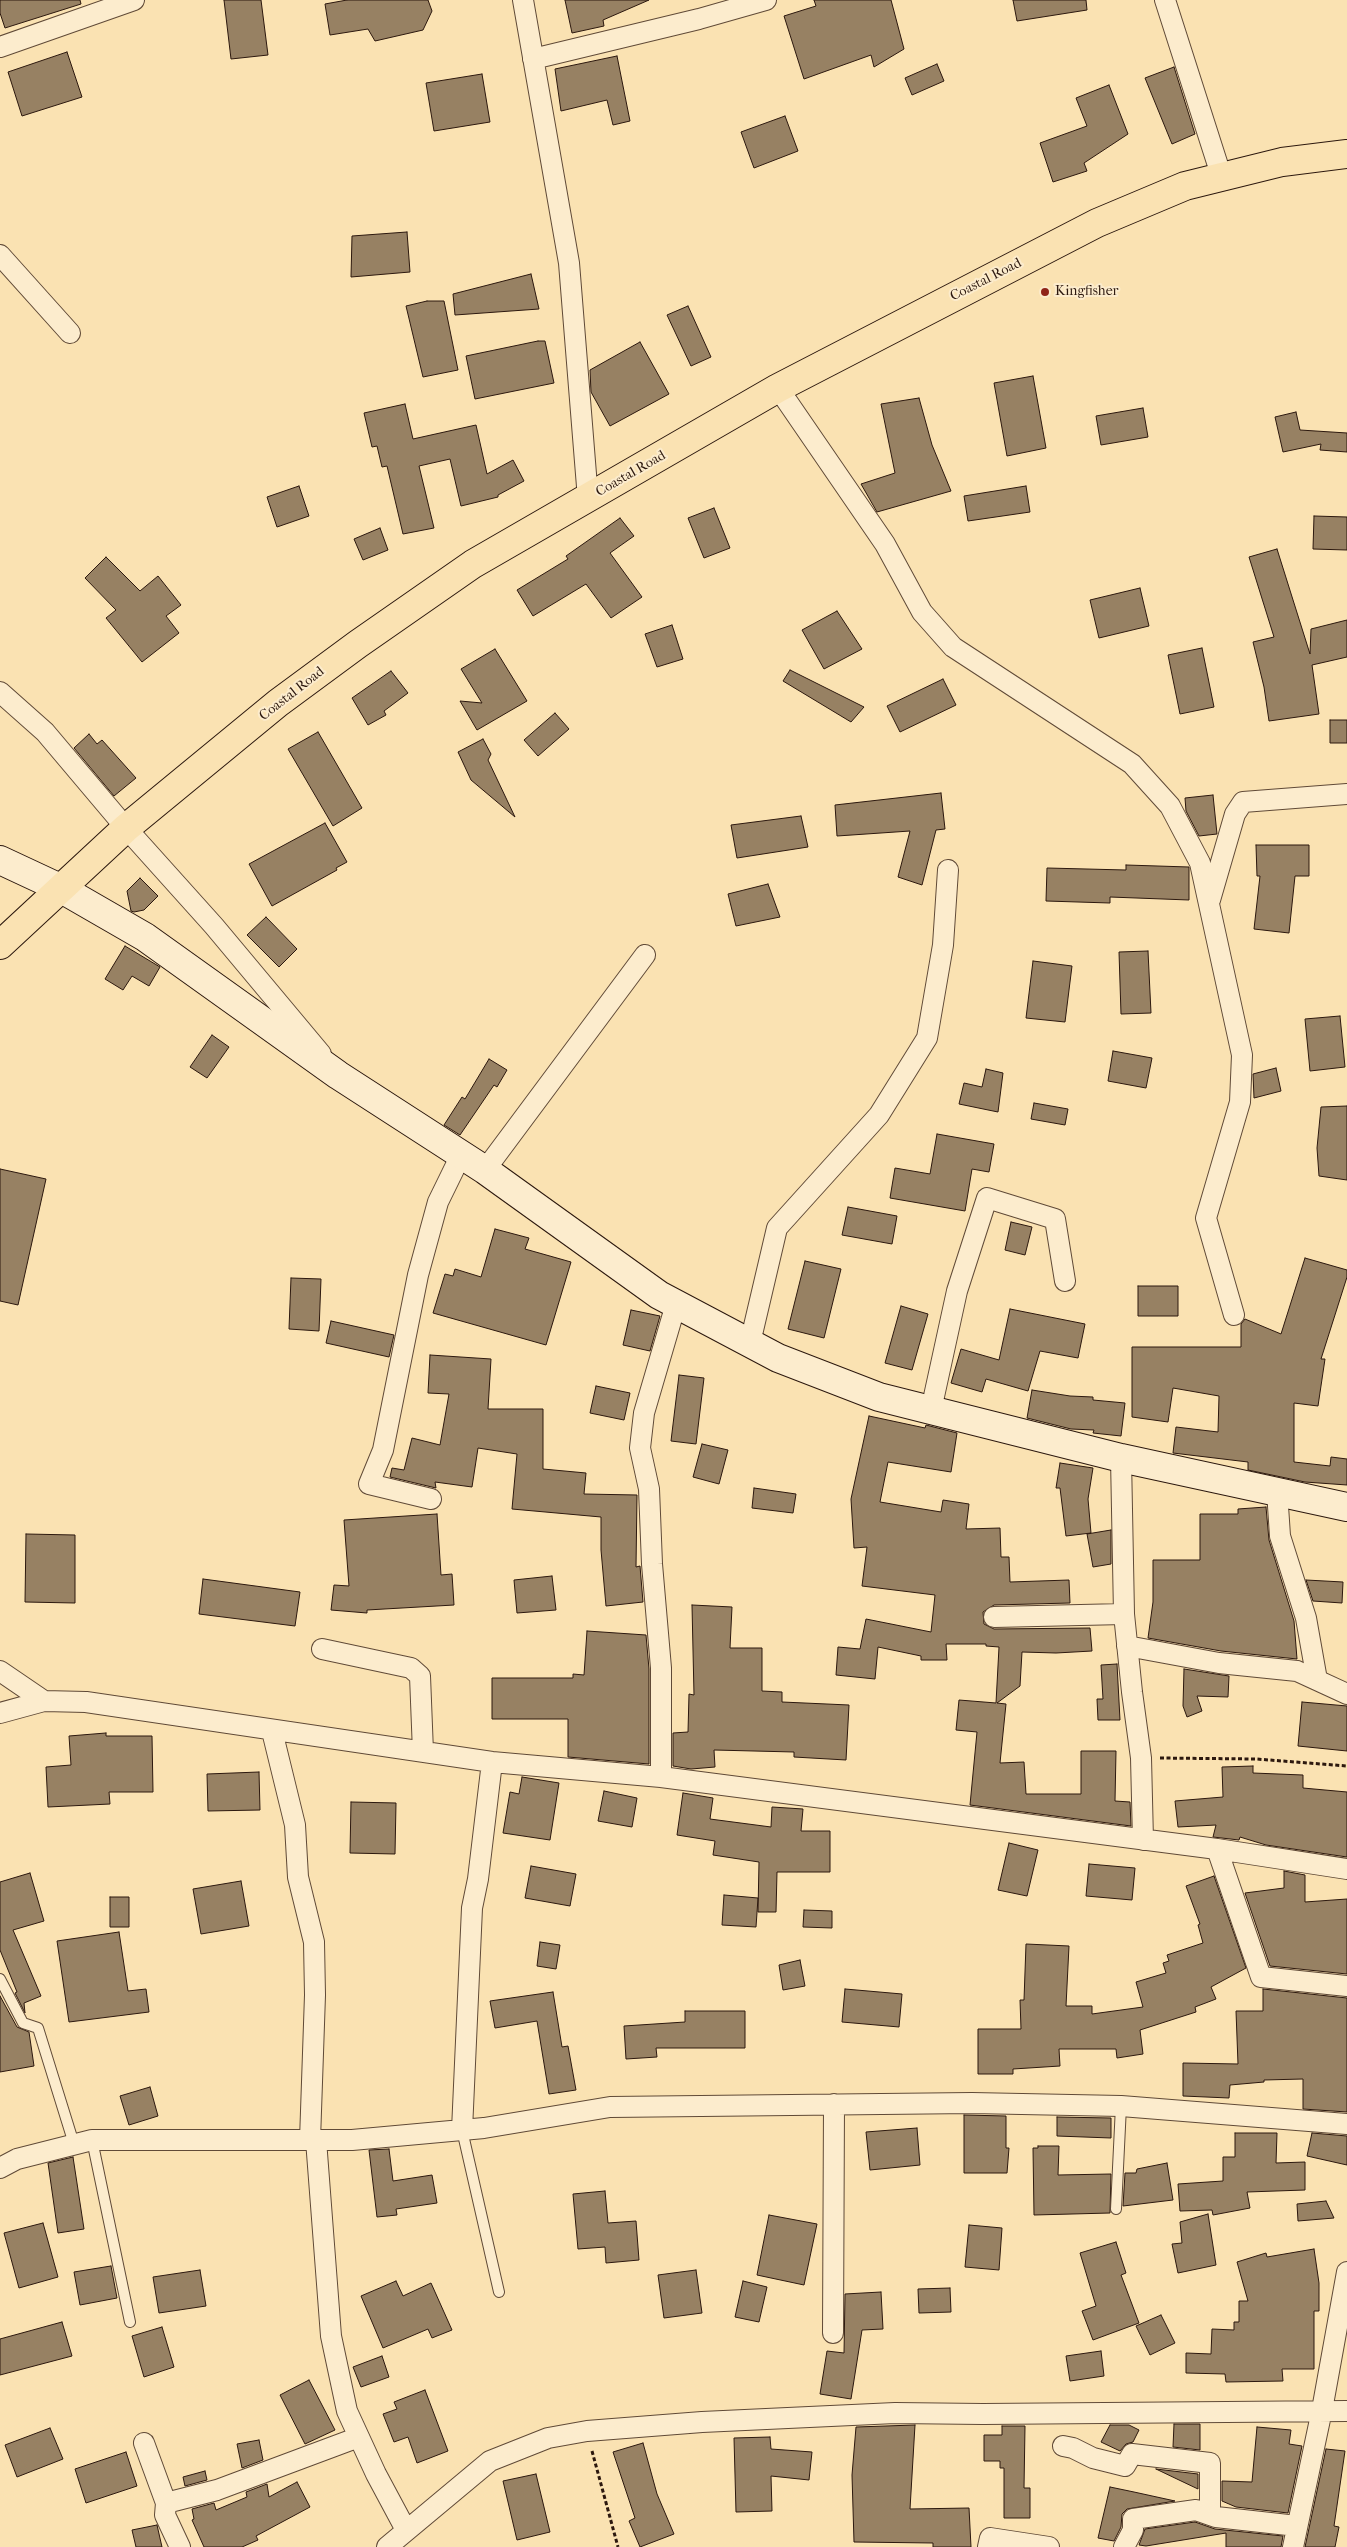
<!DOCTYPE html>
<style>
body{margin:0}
canvas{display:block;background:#fae2b2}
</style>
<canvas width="1347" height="2547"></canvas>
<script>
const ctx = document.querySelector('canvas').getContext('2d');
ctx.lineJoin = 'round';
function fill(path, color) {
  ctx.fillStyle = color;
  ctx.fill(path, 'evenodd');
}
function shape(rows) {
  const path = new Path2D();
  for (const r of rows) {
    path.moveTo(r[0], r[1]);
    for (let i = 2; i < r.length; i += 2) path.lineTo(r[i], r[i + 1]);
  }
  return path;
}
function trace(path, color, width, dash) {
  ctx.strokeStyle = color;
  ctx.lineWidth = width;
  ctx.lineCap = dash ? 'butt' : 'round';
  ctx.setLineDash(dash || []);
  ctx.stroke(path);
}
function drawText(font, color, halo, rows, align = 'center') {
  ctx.font = font + ' "IM FELL French Canon",serif';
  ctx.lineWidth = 4;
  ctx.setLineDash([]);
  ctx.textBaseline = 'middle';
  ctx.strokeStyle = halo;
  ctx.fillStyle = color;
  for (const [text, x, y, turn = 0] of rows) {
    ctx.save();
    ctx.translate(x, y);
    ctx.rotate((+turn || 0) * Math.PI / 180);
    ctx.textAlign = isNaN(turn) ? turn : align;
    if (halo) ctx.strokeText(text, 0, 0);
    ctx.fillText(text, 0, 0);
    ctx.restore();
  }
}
const building = shape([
 [0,0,80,0,81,4,5,28,0,13,0,0],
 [224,0,261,0,268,55,231,59,224,0],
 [347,0,428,0,432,11,423,30,375,41,368,29,330,35,325,4,347,0],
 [565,0,649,0,603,20,604,26,572,33,565,0],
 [814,0,891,0,904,49,874,67,871,55,804,79,784,16,816,6,814,0],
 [1013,0,1086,0,1087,10,1017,21,1013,0],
 [67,52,82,97,22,116,8,72,67,52],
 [617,56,630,121,613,125,607,100,561,111,555,69,617,56],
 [937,64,944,81,912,95,905,78,937,64],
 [1174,67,1195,134,1172,144,1145,78,1174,67],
 [482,74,490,122,434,131,426,83,482,74],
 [1109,85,1128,134,1084,163,1087,171,1053,182,1040,143,1087,126,1076,98,1109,85],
 [785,116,798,151,754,168,741,132,785,116],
 [407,232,410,272,351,277,352,236,407,232],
 [531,274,539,309,455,315,453,294,531,274],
 [427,301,444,301,458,370,423,377,406,306,427,301],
 [688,306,711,357,691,366,667,315,688,306],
 [538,341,545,341,554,383,475,399,466,356,538,341],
 [640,342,669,394,610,426,591,392,590,370,640,342],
 [1033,376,1046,448,1007,456,994,383,1033,376],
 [919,398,932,445,951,491,877,512,861,484,895,473,881,404,919,398],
 [405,404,413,439,476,425,487,474,513,460,524,481,498,495,498,497,461,506,450,459,419,466,434,528,403,534,387,466,382,467,377,446,372,447,364,413,405,404],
 [1143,408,1148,437,1101,445,1096,416,1143,408],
 [1296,412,1300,430,1347,433,1347,452,1320,450,1321,444,1283,452,1275,417,1296,412],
 [299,486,309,516,277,527,267,497,299,486],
 [1026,486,1030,512,968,521,964,496,1026,486],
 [714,508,730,548,704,558,688,518,714,508],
 [1314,516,1347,517,1347,550,1313,549,1314,516],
 [620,518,634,536,610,553,642,597,611,618,586,584,533,616,517,590,568,559,566,556,620,518],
 [380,528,388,550,363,560,354,539,380,528],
 [1277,549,1310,654,1311,629,1347,620,1347,657,1312,665,1319,714,1269,721,1264,687,1253,642,1274,637,1249,557,1277,549],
 [106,557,140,591,158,576,181,605,166,616,179,633,142,662,106,618,116,610,85,578,106,557],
 [1140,588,1149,626,1099,638,1090,600,1140,588],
 [837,611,862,649,824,669,802,630,837,611],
 [672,625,683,659,657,667,645,634,672,625],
 [1202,648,1214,707,1180,714,1168,655,1202,648],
 [495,649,527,701,477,730,460,701,482,703,461,669,495,649],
 [790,670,864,707,851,722,783,681,790,670],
 [391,671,408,693,384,711,386,715,368,725,352,698,391,671],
 [943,679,956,705,900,732,887,706,943,679],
 [555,713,569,729,538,756,524,740,555,713],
 [1330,720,1347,720,1347,743,1330,743,1330,720],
 [318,732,362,808,333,826,288,749,318,732],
 [89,734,97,744,102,740,136,778,114,796,74,748,89,734],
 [483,739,491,754,488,760,515,817,471,780,458,752,483,739],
 [941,793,945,829,936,830,922,885,898,877,910,831,837,836,835,805,941,793],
 [1213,795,1217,834,1199,836,1186,811,1185,798,1213,795],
 [801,816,808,847,737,858,731,825,801,816],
 [325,823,347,862,336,868,337,870,272,906,249,864,325,823],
 [1256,845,1309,845,1309,876,1295,876,1289,933,1254,929,1260,876,1257,876,1256,845],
 [1126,865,1189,867,1189,900,1110,897,1110,903,1046,901,1047,868,1126,870,1126,865],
 [140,878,158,896,144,910,134,912,131,911,127,891,140,878],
 [768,884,780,917,736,926,728,894,768,884],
 [266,917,297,949,279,967,247,935,266,917],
 [125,946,160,967,149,986,132,976,123,990,105,979,125,946],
 [1148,951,1151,1013,1121,1014,1119,952,1148,951],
 [1033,961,1072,966,1065,1022,1026,1018,1033,961],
 [1340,1016,1345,1067,1310,1071,1305,1019,1340,1016],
 [212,1035,229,1047,207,1078,190,1067,212,1035],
 [1113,1051,1152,1058,1146,1088,1108,1081,1113,1051],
 [489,1059,507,1070,497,1087,494,1085,460,1135,444,1125,462,1097,465,1099,489,1059],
 [1276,1068,1281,1091,1254,1098,1253,1074,1276,1068],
 [986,1069,1003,1073,998,1112,959,1104,964,1083,982,1087,986,1069],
 [1034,1103,1068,1109,1065,1125,1031,1119,1034,1103],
 [1347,1106,1347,1180,1319,1176,1317,1148,1321,1107,1347,1106],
 [937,1134,994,1144,989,1172,972,1169,965,1211,890,1198,895,1168,930,1174,937,1134],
 [0,1169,46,1179,18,1305,0,1301,0,1169],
 [848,1207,897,1216,892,1244,842,1235,848,1207],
 [1011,1222,1032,1227,1025,1255,1005,1250,1011,1222],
 [495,1229,529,1238,525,1249,571,1262,546,1345,433,1313,445,1274,453,1276,455,1269,481,1277,495,1229],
 [1305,1258,1347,1270,1347,1277,1321,1359,1325,1359,1318,1406,1294,1403,1294,1462,1330,1466,1331,1457,1347,1459,1347,1485,1305,1482,1248,1470,1248,1462,1173,1453,1176,1427,1218,1432,1219,1396,1173,1388,1168,1422,1132,1417,1132,1347,1241,1347,1241,1324,1245,1319,1281,1334,1305,1258],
 [805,1261,841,1269,824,1338,788,1329,805,1261],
 [291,1278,321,1279,319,1331,289,1329,291,1278],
 [1138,1286,1178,1286,1178,1316,1138,1316,1138,1286],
 [901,1306,928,1314,912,1370,885,1363,901,1306],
 [1010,1309,1085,1324,1078,1358,1040,1351,1028,1391,986,1379,982,1392,951,1383,961,1349,999,1360,1010,1309],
 [631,1310,660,1316,650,1351,623,1345,631,1310],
 [331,1321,394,1335,389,1357,326,1343,331,1321],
 [430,1355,491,1359,488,1409,543,1409,543,1469,586,1473,584,1494,637,1495,636,1567,640,1566,643,1602,606,1606,601,1550,601,1517,512,1509,517,1454,478,1448,472,1487,435,1482,436,1488,390,1477,392,1468,404,1470,412,1438,440,1445,449,1394,428,1393,430,1355],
 [679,1375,704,1378,696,1444,671,1441,679,1375],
 [596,1386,630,1393,624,1420,590,1413,596,1386],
 [1032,1390,1070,1396,1093,1397,1093,1400,1125,1403,1121,1436,1093,1433,1094,1430,1071,1429,1027,1418,1032,1390],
 [869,1416,925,1428,926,1425,957,1433,951,1472,888,1462,880,1502,941,1512,943,1500,969,1504,966,1529,1000,1528,1001,1557,1009,1557,1010,1582,1069,1580,1070,1603,994,1605,983,1612,984,1624,994,1629,1090,1628,1092,1651,1056,1653,1022,1652,1020,1686,997,1703,1006,1704,1000,1763,1024,1762,1026,1794,1081,1794,1081,1751,1116,1751,1115,1801,1130,1802,1131,1826,970,1805,977,1732,956,1730,959,1700,996,1703,999,1647,986,1646,986,1644,946,1644,947,1660,921,1660,921,1656,878,1647,875,1679,836,1675,838,1647,860,1649,866,1619,931,1632,935,1595,862,1586,867,1547,854,1548,851,1499,869,1416],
 [702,1444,728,1450,719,1484,693,1477,702,1444],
 [1060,1463,1093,1468,1088,1499,1091,1533,1066,1536,1060,1488,1056,1488,1060,1463],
 [754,1488,796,1494,793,1513,752,1508,754,1488],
 [1266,1507,1269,1540,1294,1621,1297,1659,1221,1651,1148,1638,1153,1602,1153,1560,1200,1560,1200,1514,1238,1514,1238,1509,1266,1507],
 [437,1514,441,1575,452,1574,454,1605,367,1610,367,1613,331,1610,334,1585,349,1586,344,1520,437,1514],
 [1111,1530,1111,1564,1093,1567,1087,1534,1111,1530],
 [26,1534,75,1535,75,1603,25,1602,26,1534],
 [552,1576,556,1610,517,1613,514,1580,552,1576],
 [203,1579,300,1592,295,1626,199,1614,203,1579],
 [1306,1580,1343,1582,1342,1603,1313,1601,1306,1580],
 [692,1605,732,1607,730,1648,762,1648,762,1691,782,1692,782,1702,849,1705,846,1760,794,1757,794,1752,714,1750,715,1767,691,1769,673,1766,673,1733,688,1732,689,1694,694,1695,692,1605],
 [587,1631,646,1635,649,1669,649,1764,568,1757,568,1719,492,1719,492,1678,573,1678,573,1674,584,1675,587,1631],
 [1117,1664,1120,1720,1098,1720,1097,1699,1103,1699,1101,1665,1117,1664],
 [1184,1669,1229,1676,1228,1697,1197,1696,1202,1711,1187,1717,1183,1706,1184,1669],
 [1302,1702,1347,1706,1347,1751,1298,1746,1302,1702],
 [106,1733,106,1736,152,1736,153,1792,109,1792,110,1804,48,1807,46,1767,71,1765,69,1736,106,1733],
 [1253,1766,1253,1773,1303,1775,1303,1788,1347,1792,1347,1857,1266,1845,1240,1837,1239,1840,1213,1837,1216,1825,1178,1827,1175,1801,1223,1797,1222,1767,1253,1766],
 [259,1772,260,1810,208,1811,207,1774,259,1772],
 [522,1777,559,1783,550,1840,503,1833,510,1792,519,1794,522,1777],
 [604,1791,637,1798,632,1827,598,1821,604,1791],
 [683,1793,713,1798,710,1819,771,1827,772,1807,803,1809,801,1831,830,1831,830,1872,777,1872,776,1912,758,1912,759,1862,713,1855,715,1841,677,1835,683,1793],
 [351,1802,396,1803,395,1854,350,1853,351,1802],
 [1009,1843,1038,1850,1027,1896,998,1890,1009,1843],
 [1089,1864,1135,1868,1132,1900,1086,1896,1089,1864],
 [531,1866,576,1874,570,1906,525,1898,531,1866],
 [1284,1871,1305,1875,1305,1902,1347,1899,1347,1974,1270,1966,1245,1893,1284,1888,1284,1871],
 [30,1873,44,1921,13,1930,41,1996,24,2003,25,2013,15,1993,17,1992,0,1950,0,1882,30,1873],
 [1214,1876,1246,1968,1211,1987,1216,1999,1195,2007,1196,2012,1140,2030,1143,2054,1117,2058,1116,2049,1059,2049,1060,2066,1013,2069,1013,2074,978,2074,978,2029,1021,2029,1020,2000,1024,2000,1026,1944,1069,1946,1066,2006,1092,2006,1092,2014,1143,2007,1136,1982,1166,1973,1163,1963,1169,1961,1167,1955,1203,1943,1198,1925,1200,1924,1186,1886,1214,1876],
 [241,1881,249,1926,201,1934,193,1889,241,1881],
 [724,1895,758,1898,756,1927,722,1925,724,1895],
 [110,1897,129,1897,129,1927,110,1927,110,1897],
 [804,1910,832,1911,832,1928,803,1927,804,1910],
 [119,1932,128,1991,146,1989,149,2012,69,2022,57,1941,119,1932],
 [540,1942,560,1945,556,1969,537,1966,540,1942],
 [800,1960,805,1986,783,1990,779,1965,800,1960],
 [845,1989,902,1994,899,2027,842,2022,845,1989],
 [1263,1989,1347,1998,1347,2112,1303,2109,1303,2079,1264,2080,1264,2082,1230,2085,1229,2098,1183,2096,1183,2063,1238,2064,1236,2011,1263,2011,1263,1989],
 [553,1992,562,2047,568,2046,576,2090,549,2094,537,2021,495,2028,490,2001,553,1992],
 [0,1996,17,2027,29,2032,34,2066,0,2072,0,1996],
 [685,2011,745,2011,745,2048,656,2048,657,2057,626,2059,624,2026,685,2022,685,2011],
 [150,2087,158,2116,129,2125,120,2096,150,2087],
 [964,2115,1006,2116,1006,2148,1009,2148,1007,2173,964,2173,964,2115],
 [1057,2117,1111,2118,1111,2138,1057,2136,1057,2117],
 [917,2128,920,2165,870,2170,866,2132,917,2128],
 [1235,2133,1277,2133,1276,2163,1305,2162,1305,2190,1247,2192,1250,2208,1213,2215,1212,2210,1180,2211,1178,2184,1223,2181,1223,2157,1235,2157,1235,2133],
 [1312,2133,1347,2136,1347,2165,1307,2156,1312,2133],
 [1038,2146,1059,2146,1058,2175,1111,2174,1110,2213,1034,2215,1033,2148,1038,2148,1038,2146],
 [389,2149,393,2181,432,2175,437,2203,396,2209,397,2215,377,2217,369,2150,389,2149],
 [73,2157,84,2229,58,2233,48,2163,73,2157],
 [1167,2163,1173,2200,1123,2206,1125,2173,1136,2173,1137,2169,1167,2163],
 [605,2191,608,2223,636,2221,639,2260,606,2263,605,2247,578,2249,573,2194,605,2191],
 [1326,2201,1334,2218,1298,2221,1297,2204,1326,2201],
 [1208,2214,1216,2265,1178,2273,1172,2244,1182,2243,1180,2222,1208,2214],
 [769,2215,817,2224,804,2285,757,2275,769,2215],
 [43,2223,58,2277,19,2288,4,2233,43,2223],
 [969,2225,1002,2228,999,2270,965,2267,969,2225],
 [1116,2242,1126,2273,1121,2275,1139,2323,1093,2340,1082,2311,1096,2306,1080,2253,1116,2242],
 [1314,2249,1319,2283,1319,2311,1314,2311,1314,2369,1282,2369,1283,2381,1226,2382,1225,2374,1186,2373,1186,2353,1211,2354,1212,2329,1234,2330,1234,2322,1239,2322,1239,2301,1248,2301,1237,2262,1266,2253,1267,2257,1314,2249],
 [111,2266,117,2298,80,2305,74,2272,111,2266],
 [200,2270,206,2306,159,2313,153,2277,200,2270],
 [696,2270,702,2313,664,2318,658,2275,696,2270],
 [396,2281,403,2296,431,2283,452,2330,432,2338,428,2329,383,2348,361,2296,396,2281],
 [743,2281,767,2287,759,2322,735,2317,743,2281],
 [950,2288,951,2312,919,2313,918,2289,950,2288],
 [881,2292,883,2329,862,2330,851,2399,820,2394,827,2351,844,2353,845,2294,881,2292],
 [1161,2315,1175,2343,1150,2355,1136,2326,1161,2315],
 [62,2322,72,2356,0,2375,0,2339,62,2322],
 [162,2327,174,2367,144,2377,132,2336,162,2327],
 [1101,2351,1104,2376,1070,2381,1066,2356,1101,2351],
 [382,2356,389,2377,361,2387,353,2367,382,2356],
 [309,2380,335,2430,305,2444,280,2395,309,2380],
 [425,2390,448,2451,417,2463,408,2437,394,2442,383,2414,397,2409,394,2402,425,2390],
 [1174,2424,1200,2424,1200,2450,1173,2447,1174,2424],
 [915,2425,910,2509,969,2508,971,2547,933,2547,933,2543,854,2542,852,2475,856,2427,915,2425],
 [1110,2425,1129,2425,1139,2430,1133,2442,1126,2444,1120,2451,1101,2442,1110,2425],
 [1002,2426,1025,2426,1024,2488,1030,2488,1030,2518,1004,2518,1004,2468,1000,2468,1000,2461,984,2461,984,2435,1002,2435,1002,2426],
 [1257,2427,1291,2430,1289,2444,1302,2446,1288,2513,1236,2507,1222,2501,1222,2481,1252,2482,1257,2427],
 [50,2428,63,2459,17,2477,5,2445,50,2428],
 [770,2437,771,2449,812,2452,809,2480,771,2476,772,2511,736,2512,734,2438,770,2437],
 [259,2440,263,2460,242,2468,237,2444,259,2440],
 [643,2443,657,2494,674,2534,640,2547,629,2521,635,2518,613,2452,643,2443],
 [1326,2449,1345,2451,1334,2526,1339,2527,1335,2547,1305,2547,1326,2449],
 [126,2452,137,2486,86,2503,75,2469,126,2452],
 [1156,2469,1198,2474,1198,2489,1179,2480,1156,2469],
 [205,2471,207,2480,185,2486,183,2477,205,2471],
 [536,2474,550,2532,517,2540,503,2481,536,2474],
 [297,2482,310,2507,256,2536,258,2540,242,2547,204,2547,192,2520,194,2519,192,2509,214,2503,216,2510,247,2497,246,2492,267,2484,269,2497,297,2482],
 [1110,2487,1134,2492,1175,2501,1127,2509,1122,2514,1121,2527,1114,2541,1098,2538,1110,2487],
 [1195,2522,1215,2529,1283,2536,1281,2547,1226,2547,1226,2533,1146,2546,1139,2545,1145,2529,1195,2522],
 [157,2525,162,2547,136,2547,132,2530,157,2525]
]);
fill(building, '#978163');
trace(building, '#2c180e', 1);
const lane = shape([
 [0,1979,23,2023,38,2028,74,2144],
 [462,2130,499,2292],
 [92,2140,130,2322],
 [1116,2209,1121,2106]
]);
const street = shape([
 [523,0,569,263,588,499],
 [1165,0,1222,178],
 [0,47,134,0],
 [533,59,699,19,766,0],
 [0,255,70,333],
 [778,388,885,544,922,612,953,647,1132,764,1170,806,1200,863,1242,1055,1240,1102,1206,1218,1234,1315],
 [0,692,45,732,126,828,214,926,321,1054],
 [1210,900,1235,814,1243,802,1347,794],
 [485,1170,645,955],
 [750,1343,777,1228,879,1115,927,1038,943,945,948,870],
 [931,1410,957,1291,987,1198,1055,1219,1065,1281],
 [1121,1458,1124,1614,1132,1692,1141,1758,1143,1840],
 [1277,1491,1280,1536,1306,1618,1317,1680],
 [431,1499,369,1484,383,1450,418,1275,438,1202,461,1155],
 [994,1617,1124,1614],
 [1127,1646,1219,1663,1297,1671,1347,1694],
 [322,1649,411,1668,420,1676,423,1752],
 [0,1671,44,1701,86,1702,492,1762,661,1777,1217,1849,1347,1869],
 [0,1713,44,1701],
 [272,1731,295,1825,298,1877,314,1942,315,1995,310,2140],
 [661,1777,661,1668,652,1564,649,1489,640,1448,644,1413,676,1304],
 [1217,1849,1261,1977,1347,1986],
 [462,2130,472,1908,478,1879,492,1762],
 [316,2140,331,2336,347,2411,376,2474,406,2530],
 [0,2168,17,2159,92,2140,352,2140,484,2128,610,2107,972,2103,1121,2106,1347,2124],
 [833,2333,834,2104],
 [144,2443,166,2503,165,2515,180,2547],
 [1063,2446,1073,2448,1093,2458,1125,2466,1132,2454,1210,2463,1210,2515],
 [166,2503,217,2490,359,2437],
 [387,2547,490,2461,548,2438,587,2431,702,2422,895,2413,983,2414,1347,2411],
 [988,2547,990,2538,1049,2547],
 [1124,2547,1133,2530,1133,2519,1196,2510,1216,2517,1297,2526],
 [1293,2547,1322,2410,1347,2272]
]);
const secondary = shape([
 [0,860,60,888,145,937,338,1075,485,1170,659,1295,778,1358,879,1397,1121,1458,1347,1507]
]);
const primary = shape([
 [0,945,126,828,278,703,358,644,473,564,778,388,1097,223,1185,186,1282,162,1347,154]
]);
trace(lane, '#604a37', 12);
trace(street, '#604a37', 22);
trace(secondary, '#2c180e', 30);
trace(primary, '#2c180e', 30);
trace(shape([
 [1160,1758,1256,1759,1347,1766],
 [592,2451,618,2547]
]), '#2c180e', 3, [4, 2.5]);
trace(lane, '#fceccd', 10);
trace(street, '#fceccd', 20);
trace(secondary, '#fceccd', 28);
trace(primary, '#fae2b2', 28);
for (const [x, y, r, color] of [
 [1045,292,5,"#8f2418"]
]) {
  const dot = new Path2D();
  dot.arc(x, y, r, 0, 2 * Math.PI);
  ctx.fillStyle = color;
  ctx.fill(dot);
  trace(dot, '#fceccd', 2);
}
drawText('14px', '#2c180e', '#fceccd', [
 ["Coastal Road",986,280,-27],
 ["Coastal Road",631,474,-30],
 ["Coastal Road",292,694,-38]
]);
drawText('14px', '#2c180e', '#fceccd', [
 ["Kingfisher",1055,292]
], 'left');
</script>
